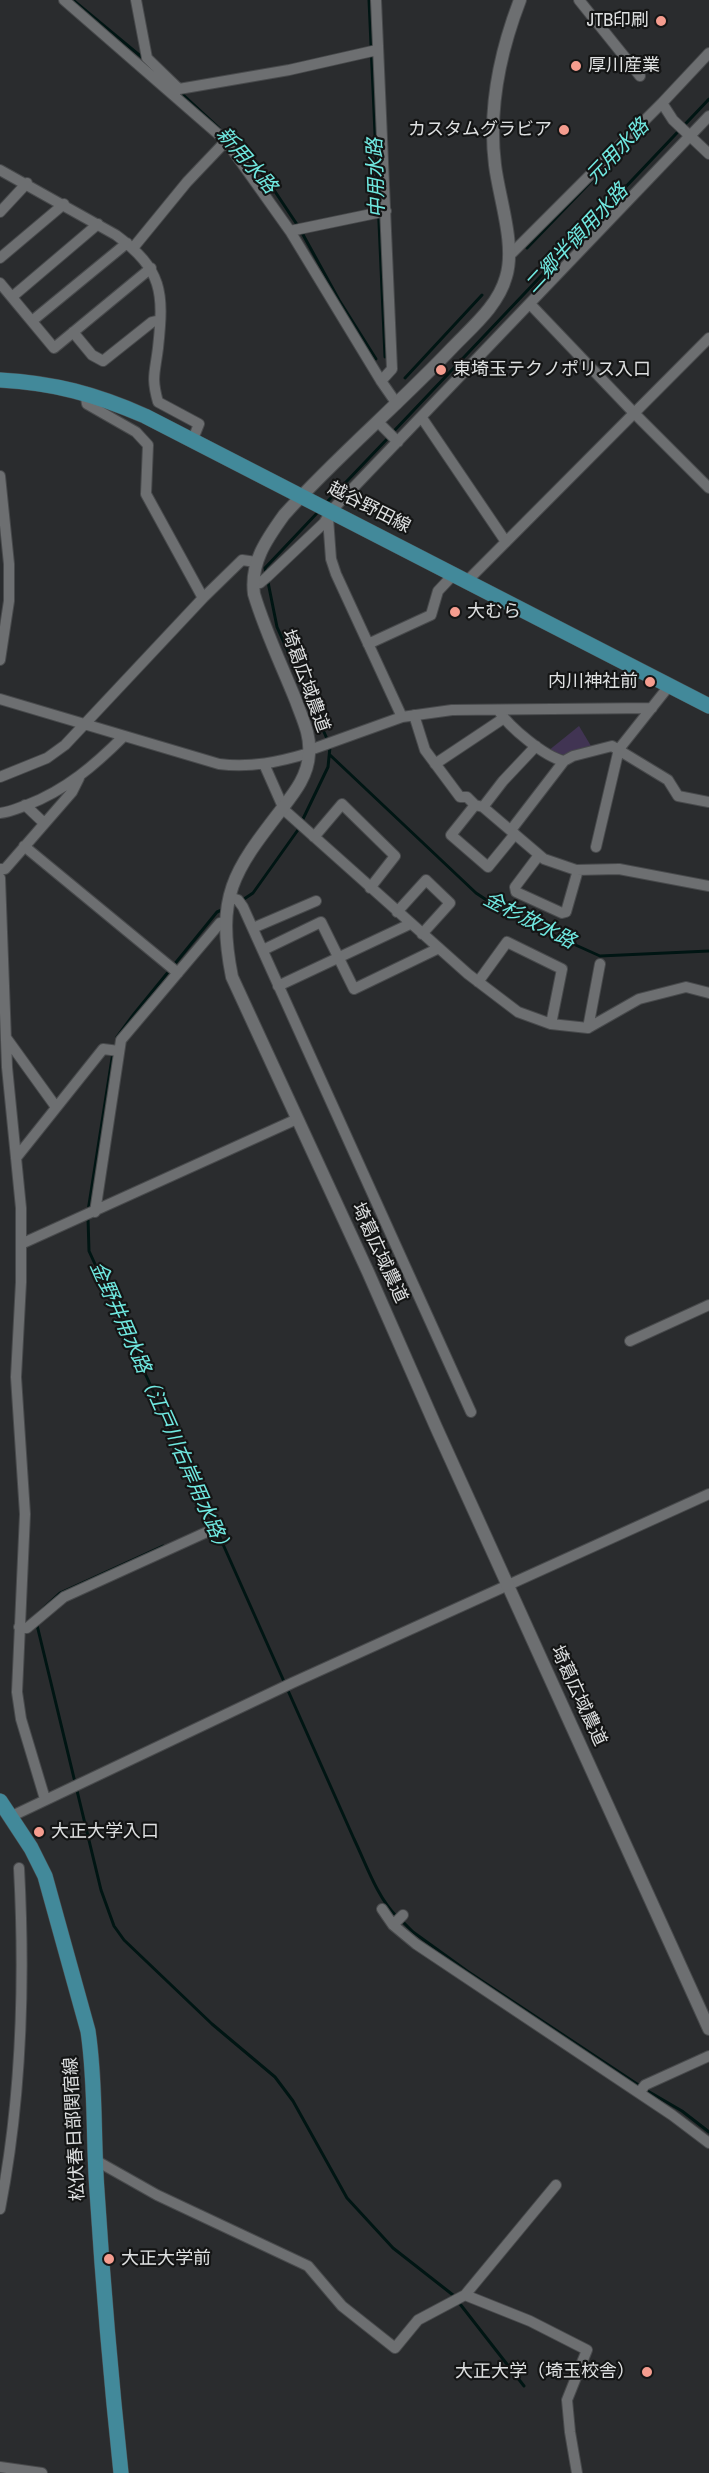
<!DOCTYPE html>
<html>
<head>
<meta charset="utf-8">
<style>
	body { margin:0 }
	canvas { display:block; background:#2a2c2e }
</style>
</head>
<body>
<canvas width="709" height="2473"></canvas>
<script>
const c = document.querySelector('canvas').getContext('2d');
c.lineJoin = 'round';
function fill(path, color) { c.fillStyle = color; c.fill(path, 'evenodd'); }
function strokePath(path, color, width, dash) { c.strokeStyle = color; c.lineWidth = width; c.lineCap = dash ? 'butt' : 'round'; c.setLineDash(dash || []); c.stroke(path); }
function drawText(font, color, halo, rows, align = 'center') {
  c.font = font + ' "Archivo Narrow","Noto Sans JP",sans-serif'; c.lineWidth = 4.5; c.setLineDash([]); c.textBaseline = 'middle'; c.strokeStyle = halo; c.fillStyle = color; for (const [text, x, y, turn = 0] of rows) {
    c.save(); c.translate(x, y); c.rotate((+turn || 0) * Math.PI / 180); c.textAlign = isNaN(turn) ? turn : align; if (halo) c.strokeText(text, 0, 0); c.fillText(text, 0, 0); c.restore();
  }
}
fill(new Path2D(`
	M579,726L591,746L564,755L548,751Z`), '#413453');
strokePath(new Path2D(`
	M73,0L144,59
	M369,0L385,357
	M180,92L219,128
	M228,137L266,178L298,226
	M301,231L339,300L376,359
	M527,248L607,165
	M405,378L482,295
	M393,432L709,99
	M325,504L389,437
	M266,573L265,568L319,511
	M268,582L277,627L328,741
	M330,755L476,893L509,915L600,956L709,951
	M302,821L328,767L330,747
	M241,901L253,893L300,827
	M117,1037L134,1014L217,912L224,909
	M88,1211L113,1052
	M88,1218L89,1251L214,1524L354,1839C366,1864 377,1897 397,1917
	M36,1615L60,1593L163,1546
	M37,1625L101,1890L114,1926L124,1940L212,2024L275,2077L293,2101L347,2198L393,2248L453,2295L524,2386
	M402,1921L413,1932L467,1971L640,2086
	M646,2090L682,2111L709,2132`), '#001513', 3);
const minor = new Path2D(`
	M64,0L226,141L290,231L381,381L397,404
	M136,0L147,58L179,89
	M376,0L392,369L381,381
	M579,0L640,76
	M172,93L179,89L289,70L377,50
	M662,103L673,120L709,154
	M0,170L116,235C163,270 164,292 158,348C155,373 151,377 158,402L199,424L193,439
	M0,212L27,183
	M290,231L386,211
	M133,248L187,182L226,141
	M509,256L662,103L709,53
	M0,258L64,204
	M0,283L54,348L151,268
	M12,297L98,224
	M530,304L635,414L709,488
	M32,321L127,243
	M73,332L92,355L103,361L152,322L160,320
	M85,392L87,404L136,432L148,445L146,494L203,598
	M422,418L506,542
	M378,422L398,442
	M0,476L9,564V601L0,660
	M328,518L331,559L336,574L402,717
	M253,581L260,583L267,577L324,523L332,510L709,116
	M467,581L709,338
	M368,644L431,615L438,591L454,574
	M0,699L219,764C251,768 279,762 309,753
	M499,711C509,727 545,757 564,761L573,756L612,746L668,780L678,796L709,802
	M414,715L425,750L460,797H467L475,805L483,807L544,859L576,870L619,869L709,886
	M310,750L402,717L452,710L652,708
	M264,764L283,807
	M435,764L504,718
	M0,777L47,758L65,745L203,598L242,560L256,562
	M25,805L44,823
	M475,805L451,835L488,867L515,834
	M483,807L503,781L536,746
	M282,808L468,974L518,1012L551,1024L588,1028L639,999L686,987L709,993
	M0,813C10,812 18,808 27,805C66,790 95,765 124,736
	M511,830L564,761
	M314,837L342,804L395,856L370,888
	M24,846L178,973
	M596,847L619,749L669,686
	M539,855L515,887L516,892L562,913L566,912L578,870
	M0,869H5L72,792L79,778
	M0,878L7,1067L21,1208V1282L16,1377L25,1514L17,1692L21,1719L45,1799
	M229,897L238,900L243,907L471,1412
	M397,912L426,880L450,903L422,934
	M253,928L316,901
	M263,950L321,922L354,989L439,948
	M478,982L507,942L562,969L551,1024
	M278,986L410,924
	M588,1028L600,964
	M7,1039L56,1107
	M16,1158L103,1049L119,1051
	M95,1212L121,1040L220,923L226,922
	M21,1244L297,1119
	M630,1341L709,1305
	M19,1627L27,1628L64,1597L220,1526
	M12,1816L292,1683L709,1494
	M382,1909L393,1925L416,1944L672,2115L709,2143
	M393,1925L403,1915
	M639,2093L645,2085L709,2056
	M95,2160L157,2195L308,2266L342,2306L395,2348L418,2320L465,2295L556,2185
	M0,2209C22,2097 25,1981 19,1868
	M465,2295L530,2321L587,2350L567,2400L570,2432L577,2473
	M0,2467L42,2473`);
const tertiary = new Path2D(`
	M520,0C500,52 488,109 495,165C499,198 516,245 506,277C498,306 472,327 452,348C397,406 336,457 284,515C266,540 250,563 254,594C265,631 282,666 296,701C302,718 311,735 309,754C308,776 294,793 281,810C233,872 216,896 232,977L368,1272L436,1427L709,2029`);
const primary = new Path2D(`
	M0,380C54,383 95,394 145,416L709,706
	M0,1801L31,1848L45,1876L88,2031C96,2084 93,2138 97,2191C103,2285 111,2379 121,2473`);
strokePath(minor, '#484a4c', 12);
strokePath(tertiary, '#484a4c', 14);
strokePath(primary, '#484a4c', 16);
strokePath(minor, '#6d6f71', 10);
strokePath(tertiary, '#6d6f71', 12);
strokePath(primary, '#42899a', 15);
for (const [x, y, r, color] of [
	[661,21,6,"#f59d8f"],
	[576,66,6,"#f59d8f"],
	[564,130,6,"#f59d8f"],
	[441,370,6,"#f59d8f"],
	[455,612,6,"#f59d8f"],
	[650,682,6,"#f59d8f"],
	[39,1832,6,"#f59d8f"],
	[109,2259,6,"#f59d8f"],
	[647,2372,6,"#f59d8f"]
]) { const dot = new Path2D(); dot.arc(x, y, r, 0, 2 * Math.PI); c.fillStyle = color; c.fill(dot); strokePath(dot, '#141515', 2); }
drawText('18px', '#dee0e1', '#141515', [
	["JTB印刷",649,21,"right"],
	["厚川産業",588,66],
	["カスタムグラビア",552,130,"right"],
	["東埼玉テクノポリス入口",453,370],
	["大むら",467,612],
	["内川神社前",638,682,"right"],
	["大正大学入口",51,1832],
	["大正大学前",121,2259],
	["大正大学（埼玉校舎）",635,2372,"right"]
], 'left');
drawText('18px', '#dee0e1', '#141515', [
	["越谷野田線",369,508,27],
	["埼葛広域農道",305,681,70],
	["埼葛広域農道",379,1253,65],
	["埼葛広域農道",578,1696,65],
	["松伏春日部関宿線",75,2129,-93]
]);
drawText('italic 20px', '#70e9e1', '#141515', [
	["元用水路",618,152,-46],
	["新用水路",246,161,49],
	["中用水路",377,178,-92],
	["二郷半領用水路",577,239,-47],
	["金杉放水路",529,921,27],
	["金野井用水路（江戸川右岸用水路）",160,1409,66]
]);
</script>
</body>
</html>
